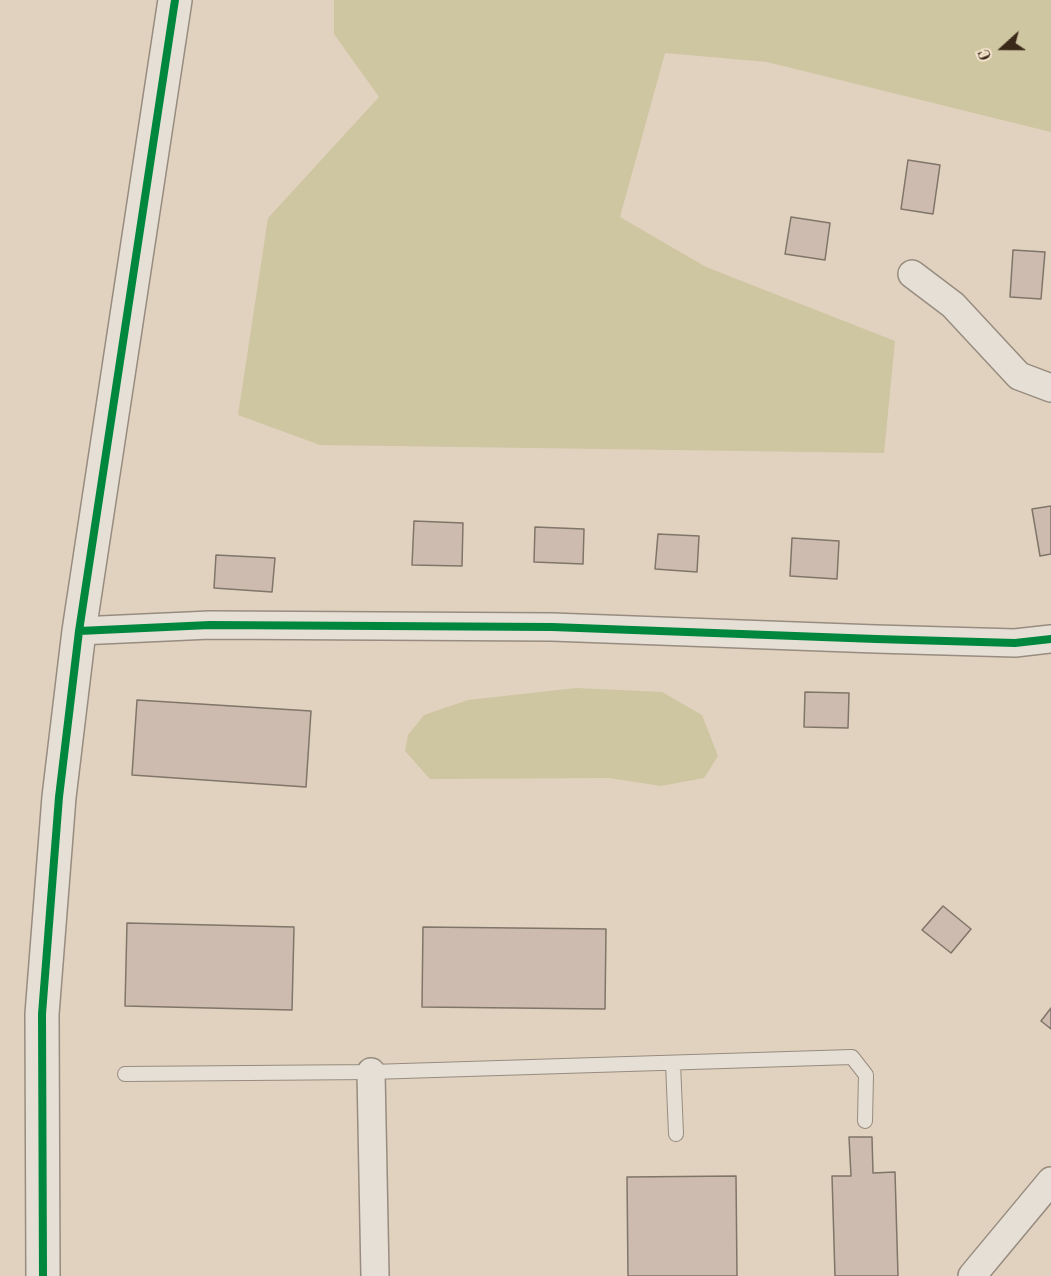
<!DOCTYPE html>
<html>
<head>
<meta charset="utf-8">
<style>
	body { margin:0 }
	#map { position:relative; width:1051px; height:1276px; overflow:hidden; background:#e1d2bf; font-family:"Old Standard TT",serif }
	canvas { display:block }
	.north { position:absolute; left:973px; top:18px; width:60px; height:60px; -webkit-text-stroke:4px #f4e3cd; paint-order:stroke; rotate:249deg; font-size:16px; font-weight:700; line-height:24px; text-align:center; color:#3a2918 }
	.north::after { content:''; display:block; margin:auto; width:21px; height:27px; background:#3a2918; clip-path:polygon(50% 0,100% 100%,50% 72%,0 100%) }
</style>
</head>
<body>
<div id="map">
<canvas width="1051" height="1276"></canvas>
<div class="north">С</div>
</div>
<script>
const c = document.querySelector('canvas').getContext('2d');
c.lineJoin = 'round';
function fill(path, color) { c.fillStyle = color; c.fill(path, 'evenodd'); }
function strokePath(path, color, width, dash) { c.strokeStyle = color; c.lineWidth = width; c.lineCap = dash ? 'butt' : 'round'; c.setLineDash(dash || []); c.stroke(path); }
fill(new Path2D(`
	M334,0H1051V132L767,62L665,53L620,217L706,267L895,341L884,453L320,445L238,415L268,218L379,97L334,34Z
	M576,688L662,692L702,715L718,756L704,778L661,786L609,778L430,779L405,751L408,735L424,715L468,700Z`), '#cec5a1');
const building = new Path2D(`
	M908,160L940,165L933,214L901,209Z
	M791,217L830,223L825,260L785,254Z
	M1013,250L1045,252L1041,299L1010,297Z
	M1051,506V554L1040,556L1032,509Z
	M414,521L463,523L462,566L412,565Z
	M535,527L584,529L583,564L534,562Z
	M658,534L699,536L697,572L655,569Z
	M792,538L839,541L837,579L790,576Z
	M216,555L275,558L272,592L214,588Z
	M805,692L849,693L848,728L804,727Z
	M137,700L311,711L306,787L132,775Z
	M943,906L971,929L951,953L922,930Z
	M127,923L294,927L292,1010L125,1006Z
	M423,927L606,929L605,1009L422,1007Z
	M1051,1008V1029L1041,1021Z
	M849,1137H872L873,1173L895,1172L898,1276H835L832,1176H851Z
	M736,1176L737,1276H628L627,1177Z`);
fill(building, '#cebbaf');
strokePath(building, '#7f7569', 1.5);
const service = new Path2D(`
	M673,1063L676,1134
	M125,1074L371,1072L852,1057L866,1075L865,1121`);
const minor = new Path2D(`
	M912,274L953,305L1019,376L1051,388
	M79,631L210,625L552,627L876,639L1015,643L1051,639
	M371,1072L375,1276
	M972,1276L1051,1181`);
const tertiary = new Path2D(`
	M43,1276L42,1014L59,797L79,631L175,0`);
strokePath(service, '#978c7f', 16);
strokePath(minor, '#978c7f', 30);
strokePath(tertiary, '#978c7f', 36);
strokePath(service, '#e6dfd6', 14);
strokePath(minor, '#e6dfd6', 27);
strokePath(tertiary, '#e6dfd6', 33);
strokePath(new Path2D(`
	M79,631L210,625L552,627L876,639L1015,643L1051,639
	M43,1276L42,1014L59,797L79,631L175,0`), '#00873e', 8);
</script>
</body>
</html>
